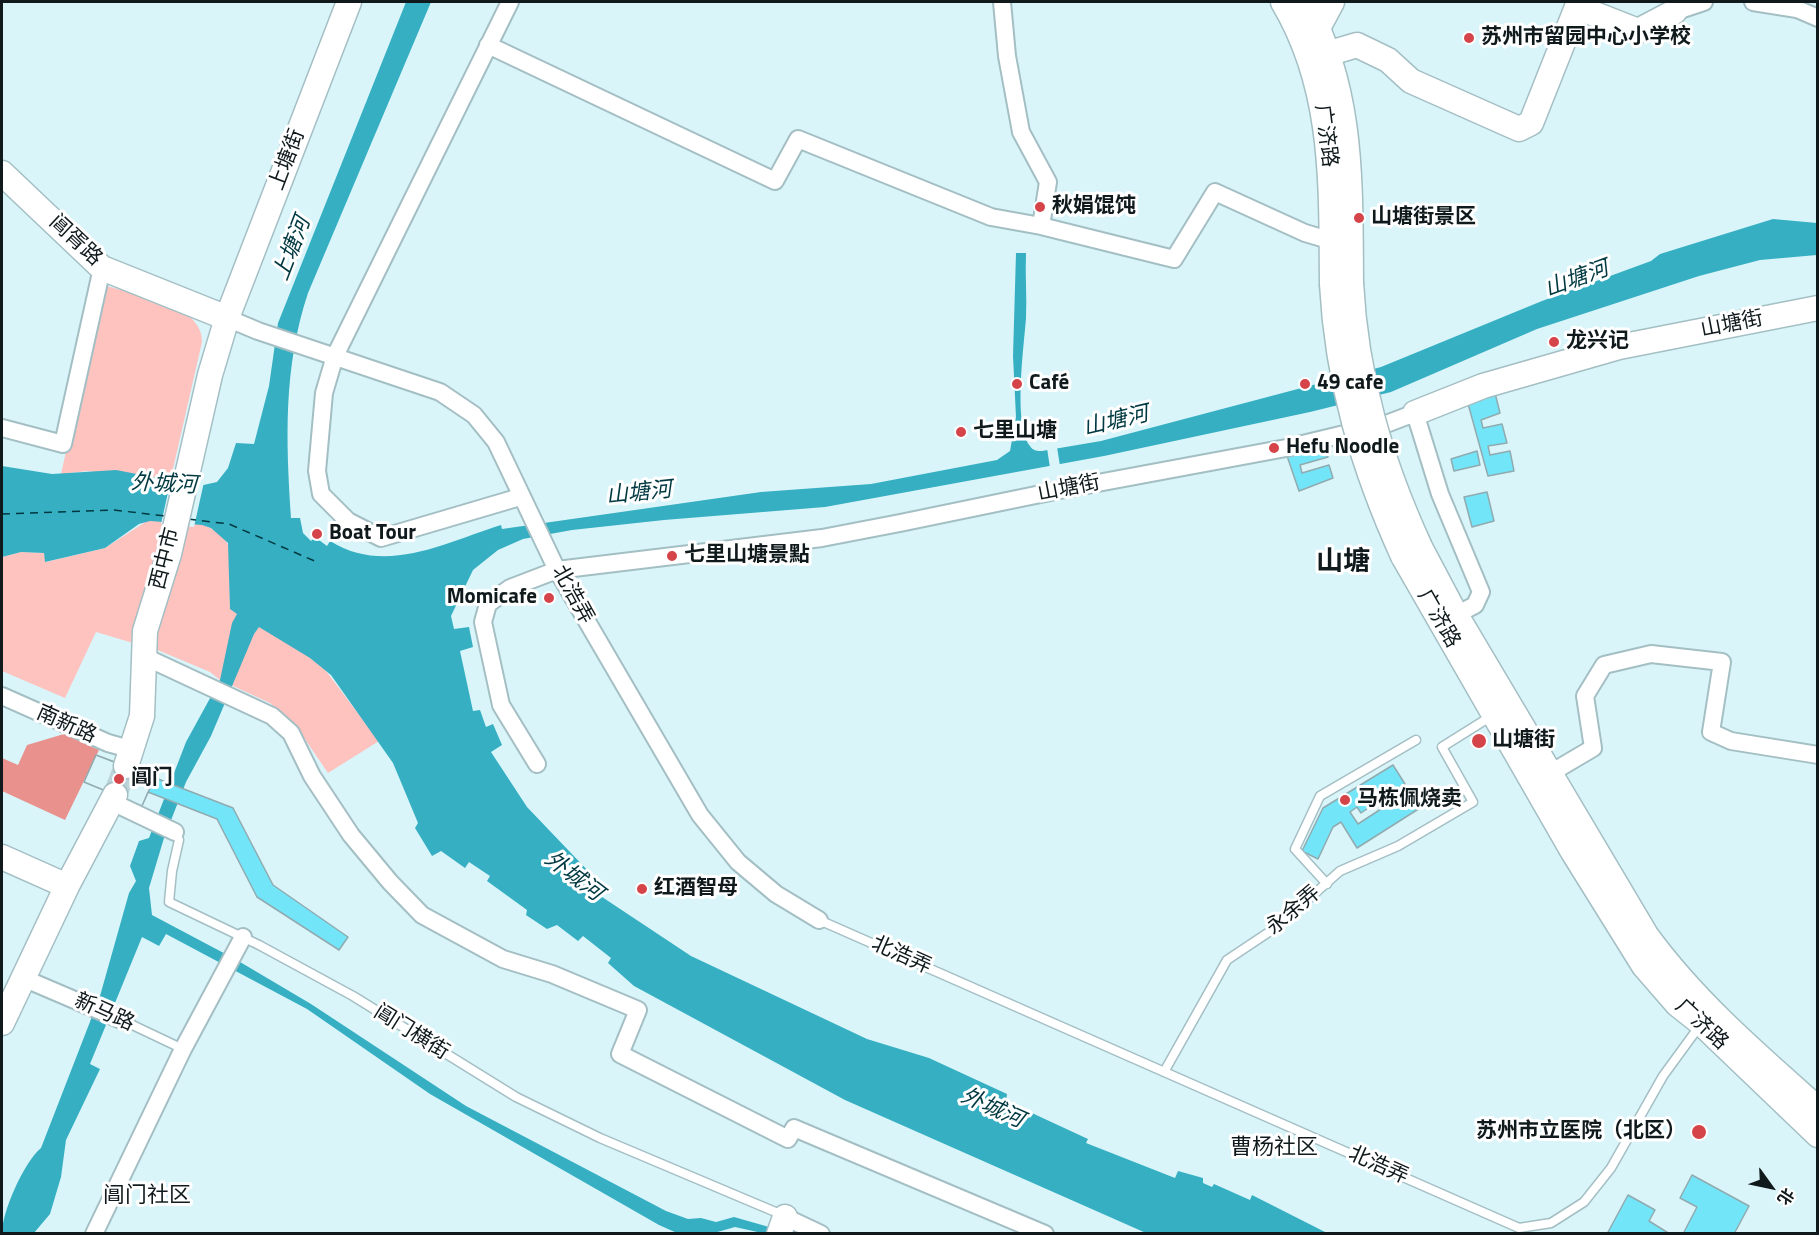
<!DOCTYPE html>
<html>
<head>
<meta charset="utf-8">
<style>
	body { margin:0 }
	#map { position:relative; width:1819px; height:1235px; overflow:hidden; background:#d9f5fa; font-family:"Titillium Web","Noto Sans SC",sans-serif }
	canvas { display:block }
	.frame { position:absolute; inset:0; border:3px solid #101a1c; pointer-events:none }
	.north { position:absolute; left:1741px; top:1157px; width:60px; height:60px; -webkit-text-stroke:4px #fff; paint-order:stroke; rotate:123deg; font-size:16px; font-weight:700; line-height:24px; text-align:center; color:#101a1c }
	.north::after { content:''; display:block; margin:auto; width:21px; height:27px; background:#101a1c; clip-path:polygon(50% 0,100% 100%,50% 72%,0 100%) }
</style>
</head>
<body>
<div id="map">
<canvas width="1819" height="1235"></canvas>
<div class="frame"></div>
<div class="north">北</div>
</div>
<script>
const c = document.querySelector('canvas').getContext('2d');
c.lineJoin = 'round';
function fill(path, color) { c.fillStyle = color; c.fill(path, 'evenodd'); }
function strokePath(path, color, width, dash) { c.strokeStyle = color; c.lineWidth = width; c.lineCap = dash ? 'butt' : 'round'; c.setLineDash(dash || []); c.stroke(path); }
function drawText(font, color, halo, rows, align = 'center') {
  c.font = font + ' "Titillium Web","Noto Sans SC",sans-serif'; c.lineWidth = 6; c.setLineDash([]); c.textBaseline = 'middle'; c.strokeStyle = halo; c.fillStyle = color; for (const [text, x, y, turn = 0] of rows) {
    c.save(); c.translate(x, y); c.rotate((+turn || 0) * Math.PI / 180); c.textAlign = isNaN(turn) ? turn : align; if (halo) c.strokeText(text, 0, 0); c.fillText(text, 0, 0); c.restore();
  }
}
fill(new Path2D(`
	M103,285C132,294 204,304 202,342L170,482L87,471L61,474Z
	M147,521C172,520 218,518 229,547L230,609L293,646L323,667L379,741L328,773L296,726L270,703L220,680L210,672L160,651L96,632L65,698L2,671V557L21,552L44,553L46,562L105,548Z`), '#fec3bf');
fill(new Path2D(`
	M64,734L99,750L65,820L2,791V758L18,765L27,745Z`), '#e9928d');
fill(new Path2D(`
	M406,2H431L308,293C283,368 286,441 291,518H300L303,533L311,541L315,537L327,546L330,541C386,576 446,542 501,525L502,529L761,492L871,484L997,460L1010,451L1016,417L1013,356L1016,253H1026C1025,275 1027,296 1026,318C1024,346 1013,424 1030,446C1033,451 1038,451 1042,451L1101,441L1381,367L1542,301L1651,261L1660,254L1773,219L1817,223V255L1760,260L1699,276L1537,329L1391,392L1310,412L1104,456L825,507L664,520L572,530L523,539L498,550L473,570L451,616L454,629L469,627L473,647L460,651L473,711L480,710L486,727L493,724L502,745L491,752L527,807L591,874L584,885L691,956L867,1039L929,1058L1007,1094L1006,1101L1088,1139L1086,1143L1175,1178L1178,1171L1203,1178V1183L1212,1187L1214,1184L1250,1200L1252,1195L1327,1233H1146L845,1100L634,986L608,963L611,958L583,936L578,941L557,925L547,929L526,915L527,910L487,881L490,876L469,862L465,868L441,851L432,856L415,828L418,823L393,763L331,675L310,658L259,627L254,634L211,736L186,782L164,838L149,888L152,915L235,959L311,1004L466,1106L666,1211L688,1219L701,1218L716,1222L734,1217L790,1233H762L735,1227L714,1233H677L659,1225L430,1094L307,1009L166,934L159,946L142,937L90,1064L100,1069L66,1140L61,1177L50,1214L34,1233H2C2,1212 24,1162 41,1148L100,996L129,893L136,881L130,866L139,841L149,838L186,742L220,680L232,623L237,614L230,609L228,543L211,528L202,525L150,521L139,524L105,548L45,562L44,553L21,552L2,557V466L52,474L116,470L199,486L217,482L228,468L236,443L254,444L269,386L278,323Z`), '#36afc3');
fill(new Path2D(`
	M1057,447L1060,466L1050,468L1047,448Z
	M171,479L204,482L194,527L161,524Z`), '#d9f5fa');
strokePath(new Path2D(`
	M2,514L114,510L165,516
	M188,519L229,524L317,562`), '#003941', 1.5, [8, 6]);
const building = new Path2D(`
	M1495,393L1500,413L1481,420L1483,428L1502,424L1507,443L1488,446L1490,455L1510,451L1514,471L1488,476L1467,400Z
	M1325,444L1328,457L1300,465L1302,473L1329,465L1333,478L1299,491L1286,453Z
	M1477,451L1480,465L1454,471L1451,459Z
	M1487,492L1494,521L1472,527L1464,497Z
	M96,755L233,808L273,885L348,937L339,950L257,897L217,819L148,792L142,806L84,782Z
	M96,755L155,777L142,806L84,782Z
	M1393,765L1405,784L1392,792L1397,799L1409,791L1420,808L1357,848L1341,822L1333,827L1318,859L1302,851L1323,808ZM1377,802L1381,809L1358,824L1350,812L1357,807L1361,813Z
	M1692,1175L1749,1206L1734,1234H1683L1697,1207L1680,1198Z
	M1628,1195L1655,1210L1649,1221L1670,1234H1607Z`);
fill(building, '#73e5f9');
strokePath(building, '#90abb0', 1.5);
strokePath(new Path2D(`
	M115,795L126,766`), '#bbd4d9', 24, [24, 12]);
const lane = new Path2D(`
	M175,832L179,840L172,871L169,902L259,945L353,996L516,1097L600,1138L785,1216
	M1327,884L1295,849L1320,796L1416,740
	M819,920L1519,1228L1551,1223L1584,1202L1611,1168L1663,1076L1701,1024
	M126,1022L183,1049
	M1164,1072L1227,960L1278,926L1340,871L1398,846L1473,802L1442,747L1493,715`);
const street = new Path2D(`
	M510,2L335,356L324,393L317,471L321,494L348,521L381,538L520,497
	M1002,2L1007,56L1021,132L1048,182L1041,226
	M1753,2L1797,9L1818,18
	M1674,12L1704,2
	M488,45L775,181L798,139L991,217L1041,226L1174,259L1215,192L1305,233L1332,241
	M227,318L258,331L440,392L474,415L496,442L557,570L700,815L738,862L776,894L819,920
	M2,428L63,444L102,268
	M143,656L272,716L291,733L312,776L351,835L390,882L422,915L503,959L552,974L638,1010L620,1054L788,1139L794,1128L1045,1234
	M2,696L108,743L133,750
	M537,764L501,705L483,622L488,604L510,588L557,570L822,538L900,523L1060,490L1286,448L1386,424L1415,413L1440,494L1481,592L1475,605L1456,615
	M1549,774L1593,748L1585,696L1604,665L1651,654L1722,662L1711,732L1731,741L1818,755
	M112,802L175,832
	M23,978L126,1022
	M785,1217L821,1234
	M94,1234L183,1049L243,937`);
const secondary = new Path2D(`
	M1283,2C1335,89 1331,186 1332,284
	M1305,2C1354,92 1350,184 1351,283
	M1309,33L1318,28L1332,2
	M1310,59L1357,45L1388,60L1411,81L1519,129L1531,123L1577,7L1638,31L1674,12L1682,2
	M2,173L102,268L227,318
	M1415,413L1483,386L1619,347L1818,308
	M1420,547L1456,615L1646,935C1694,1001 1757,1055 1818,1109
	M1403,556L1573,852L1644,966L1677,1004L1701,1023L1818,1135
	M126,766L142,716L145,631L169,554L210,375L227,318L349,2
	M2,857L67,886
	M2,1023L67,886L115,795
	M779,1234L785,1217`);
strokePath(lane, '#a4bfc4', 11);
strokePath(street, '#a4bfc4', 20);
strokePath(secondary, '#a4bfc4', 27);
strokePath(lane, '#fff', 8);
strokePath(street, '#fff', 16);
strokePath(secondary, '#fff', 24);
const secondaryBridge = new Path2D(`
	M1351,283C1356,378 1381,462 1420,547
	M1332,284C1337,381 1363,468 1403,556`);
strokePath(secondaryBridge, '#a4bfc4', 27, []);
strokePath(secondaryBridge, '#fff', 24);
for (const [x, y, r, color] of [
	[1469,38,6,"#d44448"],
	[1040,207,6,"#d44448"],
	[1359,218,6,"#d44448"],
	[1554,342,6,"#d44448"],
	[1017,384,6,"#d44448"],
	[1305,384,6,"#d44448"],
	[961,432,6,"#d44448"],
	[1274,448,6,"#d44448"],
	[317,534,6,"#d44448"],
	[672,556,6,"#d44448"],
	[549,598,6,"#d44448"],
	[1479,741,8,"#d44448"],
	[119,779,6,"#d44448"],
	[1345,800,6,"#d44448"],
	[642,889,6,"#d44448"],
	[1699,1132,8,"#d44448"]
]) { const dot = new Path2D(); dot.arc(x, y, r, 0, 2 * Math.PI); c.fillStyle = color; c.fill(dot); strokePath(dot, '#fff', 2); }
drawText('bold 21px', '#101a1c', '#fff', [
	["苏州市留园中心小学校",1481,38],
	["秋娟馄饨",1052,207],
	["山塘街景区",1371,218],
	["龙兴记",1566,342],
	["Café",1029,384],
	["49 cafe",1317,384],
	["七里山塘",973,432],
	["Hefu Noodle",1286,448],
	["Boat Tour",329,534],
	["七里山塘景點",684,556],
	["Momicafe",537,598,"right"],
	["山塘街",1492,741],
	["阊门",131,779],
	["马栋佩烧卖",1357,800],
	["红酒智母",654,889],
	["苏州市立医院（北区）",1686,1132,"right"]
], 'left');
drawText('21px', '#101a1c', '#fff', [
	["广济路",1325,136,83],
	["上塘街",288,160,-69],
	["阊胥路",75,241,43],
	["山塘街",1732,325,-11],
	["山塘街",1069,489,-11],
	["西中市",166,559,-76],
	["北浩弄",572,595,61],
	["广济路",1438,619,60],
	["南新路",66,725,24],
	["永余弄",1294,911,-40],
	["北浩弄",901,956,24],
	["新马路",104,1013,24],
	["广济路",1701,1025,43],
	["阊门横街",411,1033,32],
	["北浩弄",1378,1166,24]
]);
drawText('italic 22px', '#003941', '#fff', [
	["上塘河",293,249,-69],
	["山塘河",1577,280,-20],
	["山塘河",1116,422,-13],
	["外城河",164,485,3],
	["山塘河",639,494,-6],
	["外城河",573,877,37],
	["外城河",992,1109,24]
]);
drawText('22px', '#101a1c', '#fff', [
	["曹杨社区",1274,1149],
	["阊门社区",147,1197]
]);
drawText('bold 27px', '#101a1c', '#fff', [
	["山塘",1343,563]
]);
</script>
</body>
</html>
